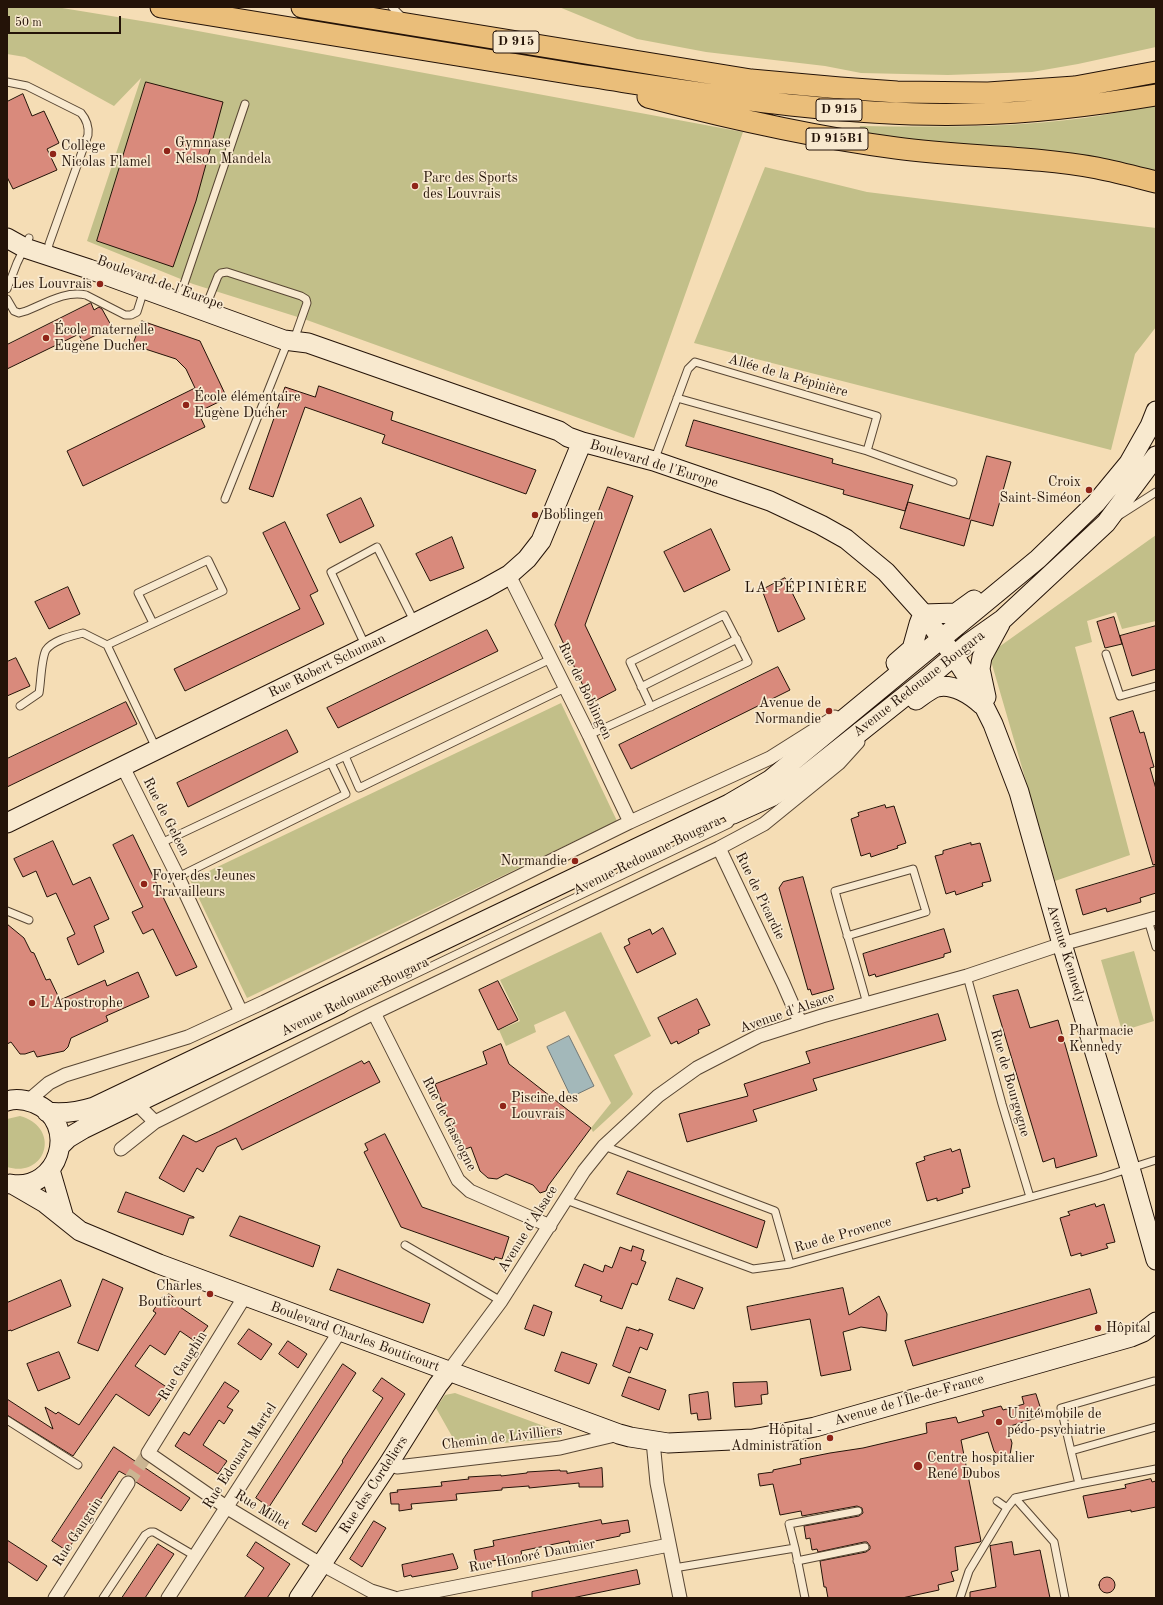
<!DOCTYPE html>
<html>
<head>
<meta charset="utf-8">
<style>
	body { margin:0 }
	#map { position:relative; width:1163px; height:1605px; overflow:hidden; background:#f5ddb5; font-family:"Old Standard TT",serif }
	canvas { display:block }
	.frame { position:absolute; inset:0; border:8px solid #241308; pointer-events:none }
	.scale { position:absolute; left:8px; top:16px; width:113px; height:18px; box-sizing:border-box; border:2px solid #241308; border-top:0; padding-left:5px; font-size:12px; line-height:14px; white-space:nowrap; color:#241308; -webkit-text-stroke:3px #f8e9cf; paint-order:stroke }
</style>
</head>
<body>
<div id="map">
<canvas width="1163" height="1605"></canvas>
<div class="frame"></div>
<div class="scale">50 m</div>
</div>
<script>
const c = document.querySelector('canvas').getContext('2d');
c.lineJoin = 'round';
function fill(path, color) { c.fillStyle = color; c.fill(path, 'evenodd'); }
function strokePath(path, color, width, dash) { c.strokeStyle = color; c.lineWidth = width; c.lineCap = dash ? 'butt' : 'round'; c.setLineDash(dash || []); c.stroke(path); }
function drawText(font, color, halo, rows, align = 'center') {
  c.font = font + ' "Old Standard TT",serif'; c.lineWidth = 3.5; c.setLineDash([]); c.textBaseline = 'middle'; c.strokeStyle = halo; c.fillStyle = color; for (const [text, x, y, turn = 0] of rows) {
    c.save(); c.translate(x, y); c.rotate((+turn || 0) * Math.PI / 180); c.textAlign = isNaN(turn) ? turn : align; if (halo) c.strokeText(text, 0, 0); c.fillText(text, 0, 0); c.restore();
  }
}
fill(new Path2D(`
	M7,7H56L160,24L743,132L634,438L304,319L193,284L87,241L141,78L114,106L25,57L7,54Z
	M559,7H1156V47L1078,64L1032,72L948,75L861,73L825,66L706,52L637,39Z
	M1156,105V172L858,135L860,126C935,127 1010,128 1084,118C1108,115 1132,109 1156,105Z
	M765,167L867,192L1156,228V327L1135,354L1111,450L694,343Z
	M1156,535V621L1122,629L1116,612L1087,621L1092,642L1075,647L1130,855L1055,881L989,654Z
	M561,703L617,821L247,998L190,880Z
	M601,932L651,1036L614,1055L633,1094L630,1098L593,1132L591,1128L611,1103L565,1011L534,1025L536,1032L506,1046L499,1030L520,1021L500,980Z
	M1134,951L1154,1021L1122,1031L1101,960Z
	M20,1116C62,1128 46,1179 7,1167V1119Z
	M455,1393L560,1432V1438L458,1447L436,1408L445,1395Z`), '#c2bf89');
const water = new Path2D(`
	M569,1036L594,1086L571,1097L547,1047Z`);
fill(water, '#a3b8ba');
strokePath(water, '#707673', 1);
const building = new Path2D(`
	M146,82L223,102L196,201L173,267L97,241Z
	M23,94L32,116L44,111L59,143L47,149L57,170L13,189L7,177V102Z
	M91,303L94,310L99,307L102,309L112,327L82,342L79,334L7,369V345Z
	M142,321L200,341L227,398L198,412L205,427L83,486L67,451L195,388L186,369L176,359L133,345Z
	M319,386L393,412L391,420L536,470L526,494L382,443L385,435L305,407L273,497L249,489L285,387L315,397Z
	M694,420L833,459L832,463L913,485L905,511L843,494L844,490L686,446Z
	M987,456L1011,462L993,526L971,520L964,546L900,528L908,502L969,519Z
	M608,487L633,496L585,625L616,690L591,703L555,625Z
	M361,498L374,526L340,543L327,515Z
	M285,522L318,591L310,595L324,624L185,691L174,669L300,609L263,533Z
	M711,529L730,570L684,592L664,552Z
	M452,537L464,568L430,581L416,554Z
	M785,578L805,619L778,632L762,590Z
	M68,587L80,614L49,629L35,602Z
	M1114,617L1122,644L1105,648L1097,622Z
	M1156,626V669L1132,676L1120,636Z
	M487,630L498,651L338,728L327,708Z
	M16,658L30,686L7,696V662Z
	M778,667L790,690L631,769L619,745Z
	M126,702L137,724L7,787V759Z
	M1133,711L1140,733L1144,732L1154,767L1150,768L1156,789V864L1153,865L1110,718Z
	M287,730L298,752L188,807L177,783Z
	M885,805L886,808L894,806L906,843L897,846L898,848L871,857L870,853L861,856L851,819L859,816L858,813Z
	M133,835L197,967L176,976L153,929L143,934L132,912L143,907L113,845Z
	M53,841L73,885L90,877L109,919L94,926L104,952L78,965L67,938L75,934L56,893L47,897L36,871L23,877L14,859Z
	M971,843V845L980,843L991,881L982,883L983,886L956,895L955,891L946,894L935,856L943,854V851Z
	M1156,866V893L1140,898L1141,902L1107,912L1106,908L1083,915L1076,890Z
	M803,877L834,989L812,995L810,989L808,990L779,888L783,882Z
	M7,924L24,938L31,952L34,953L46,980L50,979L60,1000L105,980L107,986L138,972L149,997L106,1016L108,1021L71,1038L68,1047L64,1051L37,1057L34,1051L25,1054H20L11,1042L7,1044Z
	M663,928L676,954L637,973L624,947L630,944L628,939L650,929L652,934Z
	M944,929L951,952L944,954V957L876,977L875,974L869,976L863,954Z
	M498,981L518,1020L498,1030L479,990Z
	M1018,990L1030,1028L1058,1020L1097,1156L1056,1168L1054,1158L1043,1162L993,996Z
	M697,999L710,1025L698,1030L699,1033L678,1044L677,1041L671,1044L658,1018Z
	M938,1014L946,1040L813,1079L817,1090L753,1110L757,1121L687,1142L679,1114L748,1096L744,1084L810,1063L806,1052Z
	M501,1044L509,1064L591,1128L548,1186L546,1191L540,1193L533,1185L506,1174L497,1179L488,1178L480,1171L471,1147L460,1151L435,1084L487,1064L483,1052Z
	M362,1061L364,1064L369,1061L380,1082L242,1150L236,1138L217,1147L203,1172L197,1168L184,1192L159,1178L183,1135L196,1142L218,1132Z
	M385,1134L422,1207L509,1237L502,1259L495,1257L494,1260L401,1227L364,1152L368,1150L365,1144Z
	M951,1149L952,1152L960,1149L970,1187L962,1189L963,1193L937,1201V1198L927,1201L916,1163L925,1160L924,1157Z
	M628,1171L765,1221L757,1248L617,1194Z
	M126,1192L194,1217V1218H189L183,1235L118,1212Z
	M1095,1204L1096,1207L1104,1204L1115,1242L1106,1244L1108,1248L1081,1256V1253L1071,1256L1060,1218L1070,1215L1068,1212Z
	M240,1216L320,1246L313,1267L230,1236Z
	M633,1246L644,1250L641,1260L646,1262L637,1285L632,1283L622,1309L600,1301L602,1296L575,1286L584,1264L603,1272L605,1265L612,1268L620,1247L631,1251Z
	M338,1269L430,1304L423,1323L330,1290Z
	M677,1278L703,1288L694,1309L669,1300Z
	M103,1279L123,1288L98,1351L78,1343Z
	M61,1280L71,1306L11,1331V1330L7,1331V1303Z
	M843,1288L849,1315L879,1296L887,1314L886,1331L861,1327L843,1332L851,1370L821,1376L810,1319L751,1330L747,1307Z
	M1090,1289L1097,1313L913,1366L905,1341Z
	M169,1294L180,1302L177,1305L208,1326L196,1342L180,1331L165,1355L150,1345L135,1366L168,1388L149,1416L116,1394L73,1456L7,1415V1399L53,1429L45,1407L56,1414L58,1412L79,1425L156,1313L153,1311L162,1297L165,1299Z
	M534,1305L552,1312L544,1336L525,1329Z
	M627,1327L639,1331V1329L653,1334L647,1350L640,1347L630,1373L613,1366Z
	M249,1329L272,1344L261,1360L238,1344Z
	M288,1341L307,1354L298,1368L279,1354Z
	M59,1352L70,1378L38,1391L27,1364Z
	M562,1352L597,1364L589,1384L555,1371Z
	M343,1364L356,1373L269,1507L256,1498Z
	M629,1377L666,1390L659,1410L622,1396Z
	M382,1378L405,1394L316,1532L302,1524L343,1462L342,1461L383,1398L373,1391Z
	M225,1382L239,1391L227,1407L233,1410L224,1424L219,1420L203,1445L227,1461L218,1474L175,1446L184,1432L189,1435Z
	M767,1382L768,1394L761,1395L762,1404L735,1407L733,1383Z
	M708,1392L711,1419L698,1420L697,1413L691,1414L689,1395Z
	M1036,1394L1043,1416L1007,1427L1012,1443L1010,1455L1008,1458L1001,1459L994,1451L988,1432L961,1440L981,1541L980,1542L955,1547L958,1570L951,1572L954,1581L938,1585L939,1590L902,1598H828L826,1587H824L820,1561L866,1552L870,1549V1546L867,1542H864L818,1552L817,1549L812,1550L810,1538L806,1539L804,1526L859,1516L863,1513L862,1508L857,1506L802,1516L801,1511L780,1515L773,1484L760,1486L758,1474L773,1472V1470L801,1464L800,1459L830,1453L863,1448L927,1433L926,1423L956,1417L958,1423L984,1416L982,1411L1001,1406L1003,1410L1024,1404L1022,1397Z
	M114,1447L190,1498L181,1511L136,1482L133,1476L126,1475L119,1471L67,1551L52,1541Z
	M602,1468L603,1487H579V1483L529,1488V1486L502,1488V1490L456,1494L457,1500L411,1504L412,1509L399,1511V1504H391L390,1493L398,1492L397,1490L442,1486L441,1482L469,1479L468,1477L501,1475V1476L527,1473V1472L560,1470V1471H567V1473Z
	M1151,1479L1152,1482L1156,1481V1507L1131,1512V1510L1088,1518L1083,1496L1126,1488L1125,1485Z
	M601,1520L602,1524L628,1520L630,1532L620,1534V1536L570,1546L569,1541L521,1551L522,1555L477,1564L474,1550L494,1546L493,1541Z
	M374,1521L386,1528L362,1567L350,1559Z
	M7,1540L47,1566L37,1581L7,1561Z
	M256,1542L290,1564L267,1598H244L264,1568L247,1556Z
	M1012,1542L1014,1555L1040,1550L1050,1598H970V1592L996,1587L990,1546Z
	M158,1544L174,1554L156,1581L145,1598H122Z
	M453,1554L458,1568L457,1569L412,1577L411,1575L404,1577L402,1565Z
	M637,1570L640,1584L572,1598H532V1592Z
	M1099 1585a8 8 0 1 1 16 0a8 8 0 1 1-16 0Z`);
fill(building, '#d98a7c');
strokePath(building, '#241308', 1);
strokePath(new Path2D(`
	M128,1483L148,1453`), '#cbb592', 13, [13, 6]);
const lane = new Path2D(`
	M392,7L403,18
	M7,82L27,86L81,113C87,120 89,126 88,135L49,244L48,254
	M7,289L17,263L29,238
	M182,290L245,104
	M7,299L14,311L19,313L26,311C44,304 66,290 86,295L125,315H131L137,312L144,290
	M204,311L218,276L221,273L227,272L301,296L306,299L307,303L296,334L288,341L225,499
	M677,398L867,451
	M654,461L688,369L695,362L877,416L867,451L953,482
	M1120,515L1156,492
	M153,623L138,593L208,560L223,591L107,645L156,748
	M366,647L331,572L377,547L415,623
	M1106,654L1120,696L1156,686
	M641,687L737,639
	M20,706L39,693C41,683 41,659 46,650C53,640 72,636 83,633L107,645
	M589,735L748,662L724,615L630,662L651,707
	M345,756L359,788L565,688
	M161,843L551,659
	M178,877L346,794L331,763
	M7,911L29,920
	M1148,920L1156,947
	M847,936L926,912L913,869L835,891C845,929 857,966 867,1004
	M967,976L1002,1104L1030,1197
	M342,1009L729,824L735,816
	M604,1146L775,1211L790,1264
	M566,1200L753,1269L790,1264L1103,1177L1156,1160
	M405,1245L501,1301
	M7,1420L78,1465
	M1071,1451L1061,1408L1154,1381
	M1079,1484L1156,1469
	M1015,1498L1079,1484L1071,1451L1156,1427
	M997,1501L1007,1508L1015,1498L1054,1542L1065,1598
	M795,1548L789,1524L858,1511
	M797,1561L865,1547
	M674,1568L795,1548L805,1598
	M103,1598L145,1535L150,1532H154L195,1556
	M960,1598L969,1571L1007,1508`);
const street = new Path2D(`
	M509,575L589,735L630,822
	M123,767L178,877L241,1012
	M719,848L783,983L800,1022
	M374,1013L458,1180L470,1191L550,1226
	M28,1101L49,1083L65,1075L188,1037L264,1002L630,822L770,758L835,717
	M136,1103L155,1122
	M121,1149L155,1122L374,1013L719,848L764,824L839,763L858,742
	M245,1296L148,1453L226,1507L312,1559L371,1591L394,1598
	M449,1371L501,1301L584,1171L604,1146L658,1096L697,1068L759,1036L822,1016L967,976L1062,944L1156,918
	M653,1441L657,1483L680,1598
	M389,1463L397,1467L560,1448L619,1434
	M55,1598L128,1483
	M168,1598L340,1331
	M400,1598L669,1545`);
const secondary = new Path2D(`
	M7,238L25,248L89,269L284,340L308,343L559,431L568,437L582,442L654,461L770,501L821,525L846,539L886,572L921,611L954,656L976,690L993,724L1019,792L1062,944L1130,1168L1156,1260
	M923,614L956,613L974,600
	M896,663L912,649L919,624L923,614
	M986,697L980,669L982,657L1000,624
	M916,700C922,696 930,689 937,687C953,683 971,695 982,705
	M733,814L773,796L801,779L929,677L969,643L1003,619L1106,523L1156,456
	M7,823L415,623L484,589L509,575L527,559L541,541L582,442
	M7,1101C16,1098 26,1100 34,1103C81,1122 59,1193 10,1184
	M47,1112C64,1114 78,1112 94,1107L729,804L770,780L1038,559L1096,503L1129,463L1150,426L1156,411
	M60,1146L68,1138L83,1129L340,1004
	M50,1170L64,1218
	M14,1185L45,1203L80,1231L159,1264L619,1434L630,1437L668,1443L753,1439L815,1427L1131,1337L1143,1332L1156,1322
	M299,1598L389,1463L438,1385L449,1371`);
const primary = new Path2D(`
	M161,7C299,29 436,52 574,74C707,94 840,118 976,114C1036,113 1096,105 1156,95
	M302,7L751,80L840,88L897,92L988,93L1075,87L1156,72
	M648,97C729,118 812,137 896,148C963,157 1031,156 1097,168C1117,172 1136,177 1156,182`);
strokePath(lane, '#584633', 9);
strokePath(street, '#584633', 15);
strokePath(secondary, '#241308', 21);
strokePath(primary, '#241308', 23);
strokePath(lane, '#f8e9cf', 7);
strokePath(street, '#f8e9cf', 13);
strokePath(secondary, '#f8e9cf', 19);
strokePath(primary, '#eabe7a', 21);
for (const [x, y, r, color] of [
	[167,151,4,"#8f2418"],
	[53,154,4,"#8f2418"],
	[415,186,4,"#8f2418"],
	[100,284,4,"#8f2418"],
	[46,338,4,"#8f2418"],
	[186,405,4,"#8f2418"],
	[1089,490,4,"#8f2418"],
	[535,515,4,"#8f2418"],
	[829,711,4,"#8f2418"],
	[575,861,4,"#8f2418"],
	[144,884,4,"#8f2418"],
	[32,1003,4,"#8f2418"],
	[1061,1039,4,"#8f2418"],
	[503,1106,4,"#8f2418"],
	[210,1294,4,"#8f2418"],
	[1098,1328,4,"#8f2418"],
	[999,1422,4,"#8f2418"],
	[830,1438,4,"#8f2418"],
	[918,1466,5,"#8f2418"]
]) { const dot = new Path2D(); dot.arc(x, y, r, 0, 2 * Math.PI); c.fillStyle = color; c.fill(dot); strokePath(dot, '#f8e9cf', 1.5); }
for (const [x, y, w] of [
	[516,42,46],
	[839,110,46],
	[837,139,62]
]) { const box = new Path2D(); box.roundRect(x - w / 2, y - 11, w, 22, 3); c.fillStyle = '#f8e9cf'; c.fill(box); strokePath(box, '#241308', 1); }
drawText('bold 13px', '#241308', null, [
	["D 915",516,42],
	["D 915",839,110],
	["D 915B1",837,139]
]);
drawText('14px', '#241308', '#f8e9cf', [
	["Gymnase",175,143],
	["Nelson Mandela",175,159],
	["Collège",61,146],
	["Nicolas Flamel",61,162],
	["Parc des Sports",423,178],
	["des Louvrais",423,194],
	["Les Louvrais",92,284,"right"],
	["École maternelle",54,330],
	["Eugène Ducher",54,346],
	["École élémentaire",194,397],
	["Eugène Ducher",194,413],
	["Croix",1081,482,"right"],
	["Saint-Siméon",1081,498,"right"],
	["Boblingen",543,515],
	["Avenue de",821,703,"right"],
	["Normandie",821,719,"right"],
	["Normandie",567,861,"right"],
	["Foyer des Jeunes",152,876],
	["Travailleurs",152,892],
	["L'Apostrophe",40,1003],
	["Pharmacie",1069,1031],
	["Kennedy",1069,1047],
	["Piscine des",511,1098],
	["Louvrais",511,1114],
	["Charles",202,1286,"right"],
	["Bouticourt",202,1302,"right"],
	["Hôpital",1106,1328],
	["Unité mobile de",1007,1414],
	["pédo-psychiatrie",1007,1430],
	["Hôpital -",822,1430,"right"],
	["Administration",822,1446,"right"],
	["Centre hospitalier",927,1458],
	["René Dubos",927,1474]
], 'left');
drawText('14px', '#241308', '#f8e9cf', [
	["Boulevard de l'Europe",160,283,20],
	["Allée de la Pépinière",788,376,16],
	["Boulevard de l'Europe",654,464,17],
	["Rue Robert Schuman",327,666,-26],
	["Avenue Redouane Bougara",919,684,-38],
	["Rue de Boblingen",585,691,64],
	["Rue de Geleen",166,817,63],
	["Avenue Redouane Bougara",647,856,-26],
	["Rue de Picardie",760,896,64],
	["Avenue Kennedy",1066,954,73],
	["Avenue Redouane Bougara",355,997,-26],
	["Avenue d'Alsace",787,1013,-19],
	["Rue de Bourgogne",1010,1083,74],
	["Rue de Gascogne",449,1124,63],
	["Avenue d'Alsace",528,1229,-58],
	["Rue de Provence",843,1235,-16],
	["Boulevard Charles Bouticourt",355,1337,20],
	["Rue Gaughin",183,1366,-58],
	["Avenue de l'Île-de-France",909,1400,-16],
	["Chemin de Livilliers",502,1438,-7],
	["Rue Edouard Martel",240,1456,-57],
	["Rue des Cordeliers",374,1485,-57],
	["Rue Millet",262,1510,32],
	["Rue Gauguin",78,1532,-57],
	["Rue Honoré Daumier",532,1556,-11]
]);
c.letterSpacing = '1px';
drawText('15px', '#241308', '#f8e9cf', [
	["LA PÉPINIÈRE",806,588]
]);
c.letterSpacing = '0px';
</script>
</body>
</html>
